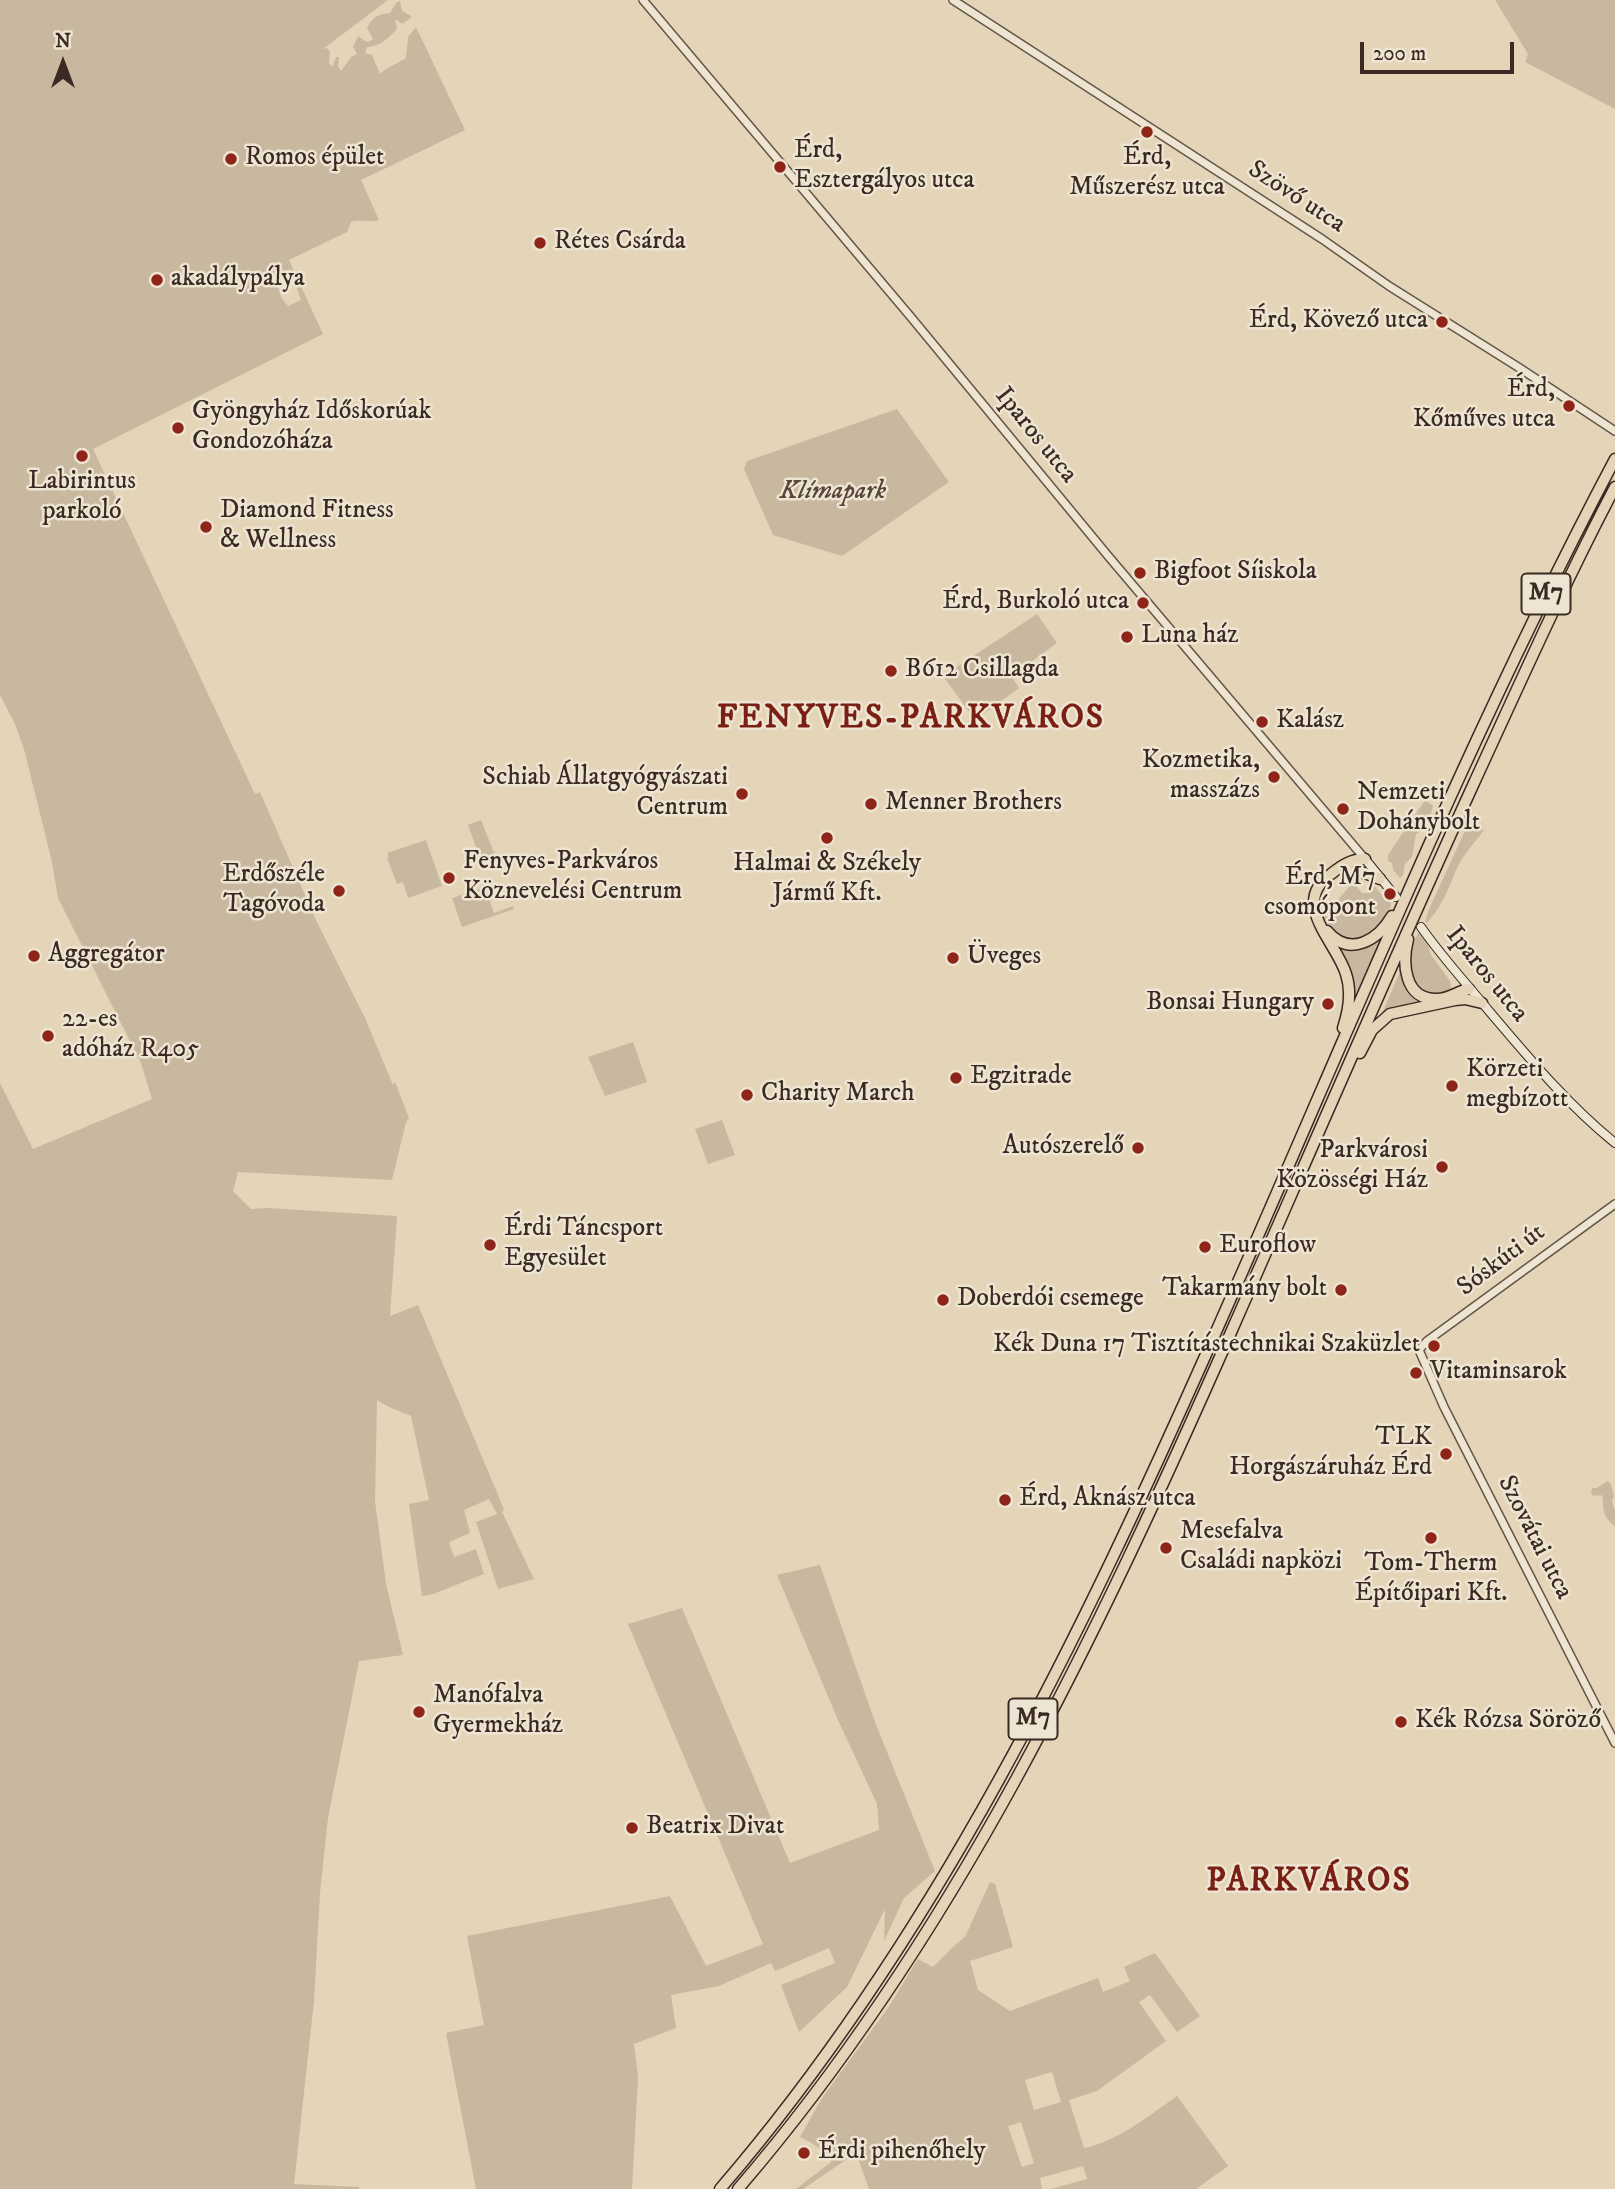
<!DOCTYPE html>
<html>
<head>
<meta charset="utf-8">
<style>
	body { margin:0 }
	#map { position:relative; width:1615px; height:2189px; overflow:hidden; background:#e4d5b8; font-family:"IM FELL DW Pica",serif }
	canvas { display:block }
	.north { position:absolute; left:28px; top:28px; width:70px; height:70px; -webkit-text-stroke:5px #ede4d1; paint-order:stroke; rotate:0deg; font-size:19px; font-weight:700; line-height:28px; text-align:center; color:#3b2a23 }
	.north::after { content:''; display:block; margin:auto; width:24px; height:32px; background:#3b2a23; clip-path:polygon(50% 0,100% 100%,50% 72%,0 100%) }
	.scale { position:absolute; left:1360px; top:42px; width:154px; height:32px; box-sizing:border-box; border:4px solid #3b2a23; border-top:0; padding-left:9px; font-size:21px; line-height:24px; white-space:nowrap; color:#3b2a23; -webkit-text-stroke:5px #ede4d1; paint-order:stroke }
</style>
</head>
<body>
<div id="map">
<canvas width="1615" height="2189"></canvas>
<div class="north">N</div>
<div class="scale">200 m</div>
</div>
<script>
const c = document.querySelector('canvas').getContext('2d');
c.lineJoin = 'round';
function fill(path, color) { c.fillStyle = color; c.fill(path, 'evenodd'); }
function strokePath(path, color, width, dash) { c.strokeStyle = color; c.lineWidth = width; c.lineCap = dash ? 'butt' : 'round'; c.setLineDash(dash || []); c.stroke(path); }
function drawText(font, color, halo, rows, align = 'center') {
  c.font = font + ' "IM FELL DW Pica",serif'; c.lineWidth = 5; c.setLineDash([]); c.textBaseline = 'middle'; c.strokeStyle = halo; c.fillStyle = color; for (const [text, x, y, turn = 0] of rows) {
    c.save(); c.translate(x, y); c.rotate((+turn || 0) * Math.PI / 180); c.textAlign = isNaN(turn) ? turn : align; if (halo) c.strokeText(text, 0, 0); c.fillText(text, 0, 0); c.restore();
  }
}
fill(new Path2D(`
	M0,0H388L323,49L327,48L330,52L329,63L332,67L336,57H339L338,66L341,71L351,57L357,54L353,47L358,36C365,40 366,45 373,39L367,28C372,17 379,14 390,13L397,2L400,1L402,11L411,16V18L402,24L397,20L395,21L397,29C390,38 378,47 367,47L365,53L372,55L380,74C387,67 397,64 406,58L408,37L416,27L465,130L361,180L379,220C369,223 361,219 351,222L347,232L289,260L323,334L93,449L255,794L260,792L315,918L365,1018L393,1085L395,1082L409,1118L406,1122L392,1180L238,1172L233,1191L251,1209L268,1208L397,1216L390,1316L418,1305L501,1502L504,1510L502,1512L534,1579L498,1589L476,1522L497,1514L489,1499L464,1510L470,1533L449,1542L454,1557L476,1549L484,1574L433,1594L422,1596L409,1504L429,1500L411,1416L389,1407L377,1400L375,1501L386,1584L403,1655L359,1661L328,1818L320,1893L314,2001L294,2184L359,2187V2189H0V1083L33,1149L152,1099L141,1063L58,898L52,862L24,749L15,724L0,695ZM290,269L301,300L288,306L282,299L276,282L271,280L275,275Z
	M1495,0H1615V109L1525,62L1528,54Z
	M897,409L949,482L842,556L773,535L744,469L747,461Z
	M1037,614L1057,643L1031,662L1022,675L1013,679L1019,688L975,720L943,676Z
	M1425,800L1433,806C1430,817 1426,829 1416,834L1412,857L1405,864L1403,875L1400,878L1393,870L1392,863L1388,861V855Z
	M481,820L499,865L484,870L468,825Z
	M1470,820L1484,830C1475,842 1463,855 1457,868C1449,887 1442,907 1427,923L1425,921L1429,909Z
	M426,840L442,886L408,898L403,882L397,884L387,858L389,857L387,853Z
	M1372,883L1381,894L1391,902C1390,941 1333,955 1322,911L1327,917H1334L1338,910L1337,901L1349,887L1355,885L1362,893H1370L1372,891Z
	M485,887L494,913L513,906L514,909L462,927L452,898Z
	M1419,931L1428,945L1431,955L1450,981L1451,988L1445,995L1422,992L1410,978L1411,948Z
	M1379,938L1382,939L1353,1003L1335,944Z
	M1401,969L1427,1002L1381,1016Z
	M633,1042L647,1082L605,1096L588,1057Z
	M722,1120L735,1155L708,1164L695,1129Z
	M1607,1481L1611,1484L1614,1496L1612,1501L1615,1510V1526C1603,1517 1603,1511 1603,1498L1601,1495L1593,1496L1591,1492L1592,1488H1597Z
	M820,1565L875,1722L935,1871L904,1898L884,1941L885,1909L847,1987L799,2032L781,1985L835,1963L829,1948L775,1971L771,1963L719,1986L671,1995L676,2028L634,2044L638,2077L632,2189H476L446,2033L484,2025L467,1936L670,1896L706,1966L763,1944L628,1624L682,1608L790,1863L879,1830L877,1804L838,1720L777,1575Z
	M990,1882L995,1884L1013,1947L970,1961L978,1990L1010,2011L1098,1978L1103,1992L1130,1981L1124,1967L1155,1953L1200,2016L1177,2032L1150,1995L1139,2002L1166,2041L1097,2091L1069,2100L1084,2148C1117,2142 1150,2115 1177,2096L1228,2166L1196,2189H1051L1087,2179L1083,2166L1040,2178L1042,2189H869L856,2153L803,2189H796L831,2162C823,2149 814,2144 800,2137L822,2098L888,2008L918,1959L933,1967L954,1946L965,1937ZM1052,2072L1061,2102L1034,2110L1025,2080ZM1021,2122L1034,2163L1022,2167L1008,2126Z`), '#c7b89f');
const tertiary = new Path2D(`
	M643,0L910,316L1109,557L1365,859
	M953,0L1322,239L1389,286L1518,367L1615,431
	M1615,1204L1427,1341L1419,1350L1444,1407L1615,1743`);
const secondary = new Path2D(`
	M1365,859L1396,897
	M1421,927C1442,957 1466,983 1489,1011C1529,1058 1567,1104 1615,1143`);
const motorway = new Path2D(`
	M1347,871L1365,873L1380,879
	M1327,931C1350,958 1378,940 1392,916
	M1408,939C1402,963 1404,1000 1437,999C1449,999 1458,991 1469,989
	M1343,1028C1349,1010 1352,992 1346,974C1337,943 1289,903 1331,874C1341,866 1351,859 1365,859
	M1360,1053L1372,1030L1390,1014L1455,1000L1465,999L1482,1003
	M720,2189C937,1937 1081,1636 1215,1334C1345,1041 1465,742 1615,459
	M738,2189C956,1936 1098,1633 1232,1330C1312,1148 1391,965 1474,783C1520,683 1564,584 1615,487`);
strokePath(tertiary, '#655548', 10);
strokePath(secondary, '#3b2a23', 10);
strokePath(motorway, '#3b2a23', 13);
strokePath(tertiary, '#ede4d1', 7);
strokePath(secondary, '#ede4d1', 8);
strokePath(motorway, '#e4d5b8', 10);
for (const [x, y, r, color] of [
	[1147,132,7,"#8f2418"],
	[231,159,7,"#8f2418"],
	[780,167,7,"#8f2418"],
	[540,243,7,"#8f2418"],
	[157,280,7,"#8f2418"],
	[1442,322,7,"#8f2418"],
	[1569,406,7,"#8f2418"],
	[178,428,7,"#8f2418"],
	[82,456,7,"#8f2418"],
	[206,527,7,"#8f2418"],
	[1140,573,7,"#8f2418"],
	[1143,603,7,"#8f2418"],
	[1127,637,7,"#8f2418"],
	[891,671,7,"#8f2418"],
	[1262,722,7,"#8f2418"],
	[1274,777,7,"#8f2418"],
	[742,794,7,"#8f2418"],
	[871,804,7,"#8f2418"],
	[1343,809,7,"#8f2418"],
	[827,838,7,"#8f2418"],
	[449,878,7,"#8f2418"],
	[339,891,7,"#8f2418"],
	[1390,894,7,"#8f2418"],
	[34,956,7,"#8f2418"],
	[953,958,7,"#8f2418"],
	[1328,1004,7,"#8f2418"],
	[48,1036,7,"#8f2418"],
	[956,1078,7,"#8f2418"],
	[1452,1086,7,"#8f2418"],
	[747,1095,7,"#8f2418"],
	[1138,1148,7,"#8f2418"],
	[1442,1167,7,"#8f2418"],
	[490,1245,7,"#8f2418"],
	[1205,1247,7,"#8f2418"],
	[1341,1290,7,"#8f2418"],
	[943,1300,7,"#8f2418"],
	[1434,1346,7,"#8f2418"],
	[1416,1373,7,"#8f2418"],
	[1446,1454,7,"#8f2418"],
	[1005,1500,7,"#8f2418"],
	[1431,1538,7,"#8f2418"],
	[1166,1548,7,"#8f2418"],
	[419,1712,7,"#8f2418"],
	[1401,1722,7,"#8f2418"],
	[632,1828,7,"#8f2418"],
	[804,2153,7,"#8f2418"]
]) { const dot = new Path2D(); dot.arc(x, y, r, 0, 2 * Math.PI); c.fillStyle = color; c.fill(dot); strokePath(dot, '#ede4d1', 2.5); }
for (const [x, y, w] of [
	[1546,594,49],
	[1033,1719,49]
]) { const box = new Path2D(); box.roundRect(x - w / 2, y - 20.5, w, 41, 5); c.fillStyle = '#ede4d1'; c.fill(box); strokePath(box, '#3b2a23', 2); }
drawText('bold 24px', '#3b2a23', null, [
	["M7",1546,594],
	["M7",1033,1719]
]);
drawText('26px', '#3b2a23', '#ede4d1', [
	["Érd,",794,152],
	["Esztergályos utca",794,182],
	["Romos épület",245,159],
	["Érd,",1147,159,"center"],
	["Műszerész utca",1147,189,"center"],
	["Rétes Csárda",554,243],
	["akadálypálya",171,280],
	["Érd, Kövező utca",1428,322,"right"],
	["Érd,",1555,391,"right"],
	["Kőműves utca",1555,421,"right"],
	["Gyöngyház Időskorúak",192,413],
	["Gondozóháza",192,443],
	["Labirintus",82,483,"center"],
	["parkoló",82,513,"center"],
	["Diamond Fitness",220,512],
	["& Wellness",220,542],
	["Bigfoot Síiskola",1154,573],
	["Érd, Burkoló utca",1129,603,"right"],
	["Luna ház",1141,637],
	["B612 Csillagda",905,671],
	["Kalász",1276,722],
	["Kozmetika,",1260,762,"right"],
	["masszázs",1260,792,"right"],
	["Schiab Állatgyógyászati",728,779,"right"],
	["Centrum",728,809,"right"],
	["Nemzeti",1357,794],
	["Dohánybolt",1357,824],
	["Menner Brothers",885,804],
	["Fenyves-Parkváros",463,863],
	["Köznevelési Centrum",463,893],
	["Halmai & Székely",827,865,"center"],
	["Jármű Kft.",827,895,"center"],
	["Erdőszéle",325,876,"right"],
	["Tagóvoda",325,906,"right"],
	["Érd, M7",1376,879,"right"],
	["csomópont",1376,909,"right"],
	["Aggregátor",48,956],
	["Üveges",967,958],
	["Bonsai Hungary",1314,1004,"right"],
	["22-es",62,1021],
	["adóház R405",62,1051],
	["Körzeti",1466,1071],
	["megbízott",1466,1101],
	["Egzitrade",970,1078],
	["Charity March",761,1095],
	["Autószerelő",1124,1148,"right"],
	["Parkvárosi",1428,1152,"right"],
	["Közösségi Ház",1428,1182,"right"],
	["Érdi Táncsport",504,1230],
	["Egyesület",504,1260],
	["Euroflow",1219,1247],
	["Takarmány bolt",1327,1290,"right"],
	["Doberdói csemege",957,1300],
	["Kék Duna 17 Tisztítástechnikai Szaküzlet",1420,1346,"right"],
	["Vitaminsarok",1430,1373],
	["TLK",1432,1439,"right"],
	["Horgászáruház Érd",1432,1469,"right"],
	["Érd, Aknász utca",1019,1500],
	["Mesefalva",1180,1533],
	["Családi napközi",1180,1563],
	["Tom-Therm",1431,1565,"center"],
	["Építőipari Kft.",1431,1595,"center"],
	["Manófalva",433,1697],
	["Gyermekház",433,1727],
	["Kék Rózsa Söröző",1415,1722],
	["Beatrix Divat",646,1828],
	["Érdi pihenőhely",818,2153]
], 'left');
drawText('26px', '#3b2a23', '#ede4d1', [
	["Szövő utca",1296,198,33],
	["Iparos utca",1035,436,51],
	["Iparos utca",1486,975,51],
	["Sóskúti út",1502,1261,-37],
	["Szovátai utca",1534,1538,63]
]);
drawText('italic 26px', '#57463c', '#ede4d1', [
	["Klímapark",833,493]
]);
c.letterSpacing = '2px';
drawText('bold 33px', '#7a1f14', '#ede4d1', [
	["FENYVES-PARKVÁROS",911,720],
	["PARKVÁROS",1309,1883]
]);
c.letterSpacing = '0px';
</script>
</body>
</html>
